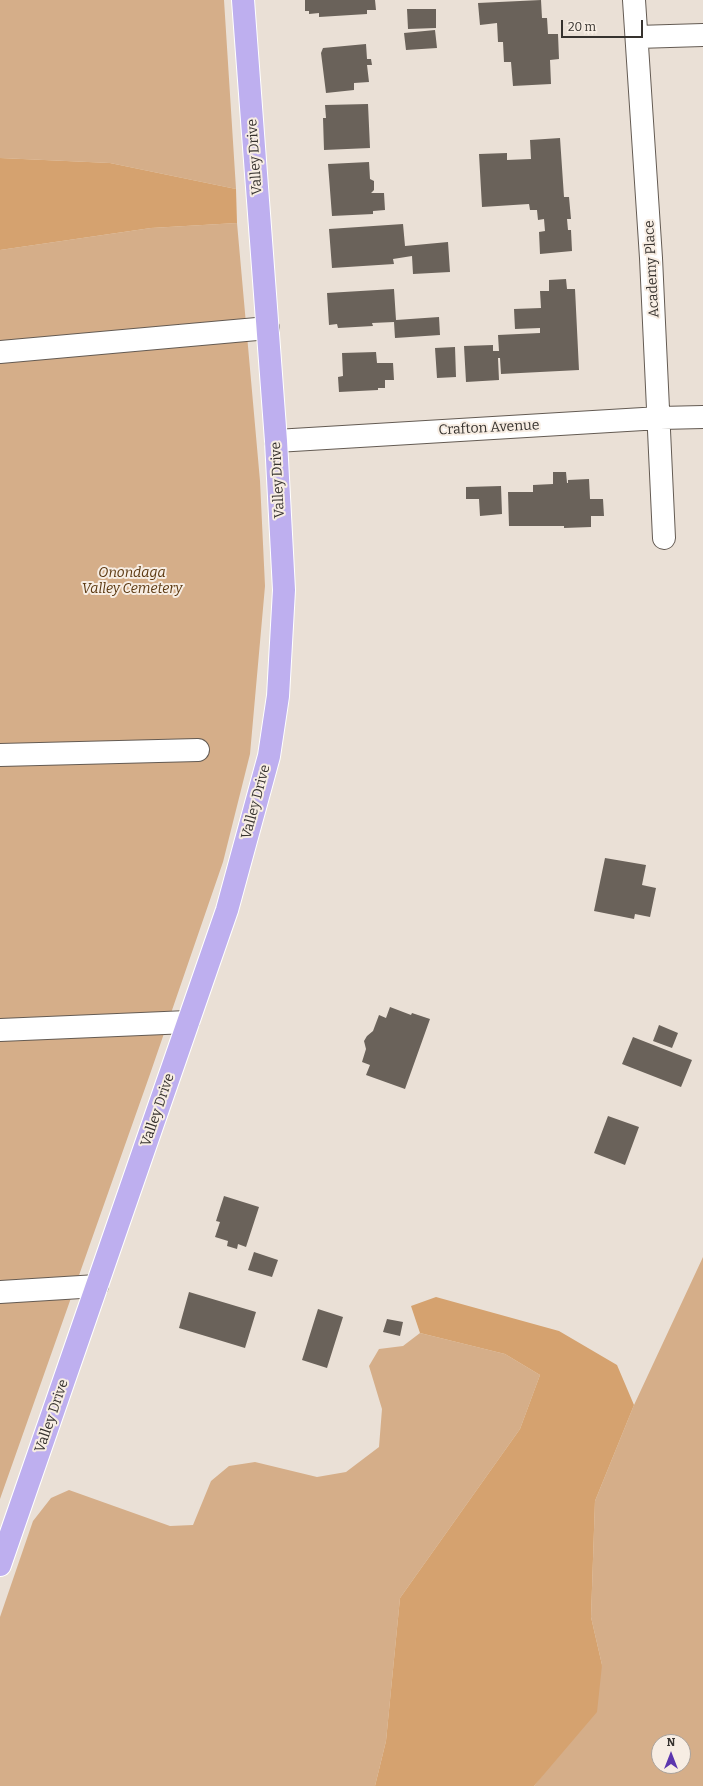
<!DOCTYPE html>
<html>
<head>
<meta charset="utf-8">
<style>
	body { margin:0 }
	#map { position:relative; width:703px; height:1786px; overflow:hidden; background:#eae0d6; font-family:Bitter,serif }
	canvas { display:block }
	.north { position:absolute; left:651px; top:1734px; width:40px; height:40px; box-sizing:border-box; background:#f7ede3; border:1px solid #aaa29b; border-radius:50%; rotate:0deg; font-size:11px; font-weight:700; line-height:16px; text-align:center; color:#36322e }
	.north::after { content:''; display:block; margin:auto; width:14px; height:18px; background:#5c36ae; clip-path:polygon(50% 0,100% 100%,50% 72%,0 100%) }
	.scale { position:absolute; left:561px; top:20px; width:82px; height:18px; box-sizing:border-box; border:2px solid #36322e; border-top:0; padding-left:5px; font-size:12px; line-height:14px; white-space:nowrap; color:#36322e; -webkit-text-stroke:3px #f7ede3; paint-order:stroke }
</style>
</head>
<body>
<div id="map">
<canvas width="703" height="1786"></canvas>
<div class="north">N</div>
<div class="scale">20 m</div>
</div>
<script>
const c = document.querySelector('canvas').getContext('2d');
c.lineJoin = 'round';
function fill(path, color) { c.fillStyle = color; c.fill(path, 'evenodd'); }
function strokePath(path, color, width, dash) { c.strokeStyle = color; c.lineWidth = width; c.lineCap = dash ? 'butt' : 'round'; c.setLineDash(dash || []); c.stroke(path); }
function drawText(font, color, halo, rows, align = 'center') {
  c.font = font + ' Bitter,serif'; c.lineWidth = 4; c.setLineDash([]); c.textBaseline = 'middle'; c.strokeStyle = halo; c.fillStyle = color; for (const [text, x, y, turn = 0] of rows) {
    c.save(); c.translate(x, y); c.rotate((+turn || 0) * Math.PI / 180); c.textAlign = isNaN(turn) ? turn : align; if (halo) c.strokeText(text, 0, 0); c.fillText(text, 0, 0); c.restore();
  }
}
fill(new Path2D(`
	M0,0H224L236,189L110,163L0,158Z
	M237,223L260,481L265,586L250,754L223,862L149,1077L0,1499V250L151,228Z
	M703,1257V1786H534L543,1774L602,1665L591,1617L595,1501L634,1405ZM659,1742H683V1766H659Z
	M420,1333L505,1354L540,1375L520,1429L400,1598L386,1741L375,1786H0V1617L33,1521L51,1498L69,1490L170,1526L193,1525L211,1481L229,1466L255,1462L317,1477L346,1472L379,1447L382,1409L369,1366L379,1349L403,1346Z`), '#d5ae89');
fill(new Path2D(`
	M0,158L110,163L236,189L237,223L151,228L0,250Z
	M436,1297L559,1331L617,1365L634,1405L595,1501L591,1617L602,1665L597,1712L534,1786H375L386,1741L400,1598L520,1429L540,1375L505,1354L420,1333L411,1306Z`), '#d5a26f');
fill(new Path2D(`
	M305,0H375L376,10H367V14L319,17V13L309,14V11H305Z
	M541,0L542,18H547L548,34H558L559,59L550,60L551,84L513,86L511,62H504L503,42H498L497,23L480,25L478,3Z
	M407,9H436V28L408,29Z
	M435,30L437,48L406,50L404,33Z
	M366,44L367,59H371L372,65H367L369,82L354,83V90L326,93L321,53L323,48Z
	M368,104L370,148L324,150L323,118H326L325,105Z
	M560,138L564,197H569L571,219H567L568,230H571L572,251L540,254L539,232L545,231L544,219L538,220L537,210H530L529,204L482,207L479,154L507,153V160L531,159L530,140Z
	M369,162L370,179L374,181V190L371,193H384L385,210L373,211V214L332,216L328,164Z
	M403,224L405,246L448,242L450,272L413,274L412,256L393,259L394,264L332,268L329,229Z
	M566,279L567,289H575L579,370L501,374L500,358H498L499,380L466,382L464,346L493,345V351H499L498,335L540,333V328L515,329L514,309L541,308L540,291H549V280Z
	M394,289L396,320L439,317L440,335L395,338L394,322L372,323L373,326L338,328L337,324L329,325L327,293Z
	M455,347L456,377L437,378L435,348Z
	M376,352L377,363H393L394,380H385V388H378V390L339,392L338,377L343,376L342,353Z
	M553,472H566L567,483H568V480L589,479L590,499H603L604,516H591V527L564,528V526H509L508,492H533V485L553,484Z
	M501,486L502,514L480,516L479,499H466V487Z
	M605,858L646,865L642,885L656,888L650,917L635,914L634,919L594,911Z
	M390,1007L411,1015L412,1013L430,1019L405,1089L366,1075L370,1065L362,1062L366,1049L364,1041L367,1036L373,1031L379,1015L386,1018Z
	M659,1025L678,1033L672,1048L653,1041Z
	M633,1037L692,1060L681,1087L622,1064Z
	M608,1116L639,1127L625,1165L594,1153Z
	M224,1196L259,1207L246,1247L238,1244L237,1249L227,1246L228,1241L215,1237L220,1222L216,1221Z
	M254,1252L278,1260L272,1277L248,1270Z
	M189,1292L256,1312L245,1348L179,1328Z
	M318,1309L343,1317L327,1368L302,1360Z
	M387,1319L403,1322L400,1336L383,1332Z`), '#6a625a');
const minor = new Path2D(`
	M634,0L651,258L664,538
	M637,37L703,35
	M0,352L268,328
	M276,441L660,418L703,417
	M0,755L198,750
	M0,1030L188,1022
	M0,1292L97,1286`);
const major = new Path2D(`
	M0,1565L227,910L269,756L278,696L284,590L276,441L243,0`);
strokePath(minor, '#645b53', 24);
strokePath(major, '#fff', 24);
strokePath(minor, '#fff', 22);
strokePath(major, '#beafef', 22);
drawText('14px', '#36322e', '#f7ede3', [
	["Valley Drive",255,157,-94],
	["Academy Place",652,269,-93],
	["Crafton Avenue",489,428,-3],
	["Valley Drive",278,480,-93],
	["Valley Drive",256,802,-75],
	["Valley Drive",158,1110,-71],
	["Valley Drive",52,1416,-71]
]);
drawText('italic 14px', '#5b3810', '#f7ede3', [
	["Onondaga",132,573],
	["Valley Cemetery",132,589]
]);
</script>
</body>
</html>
